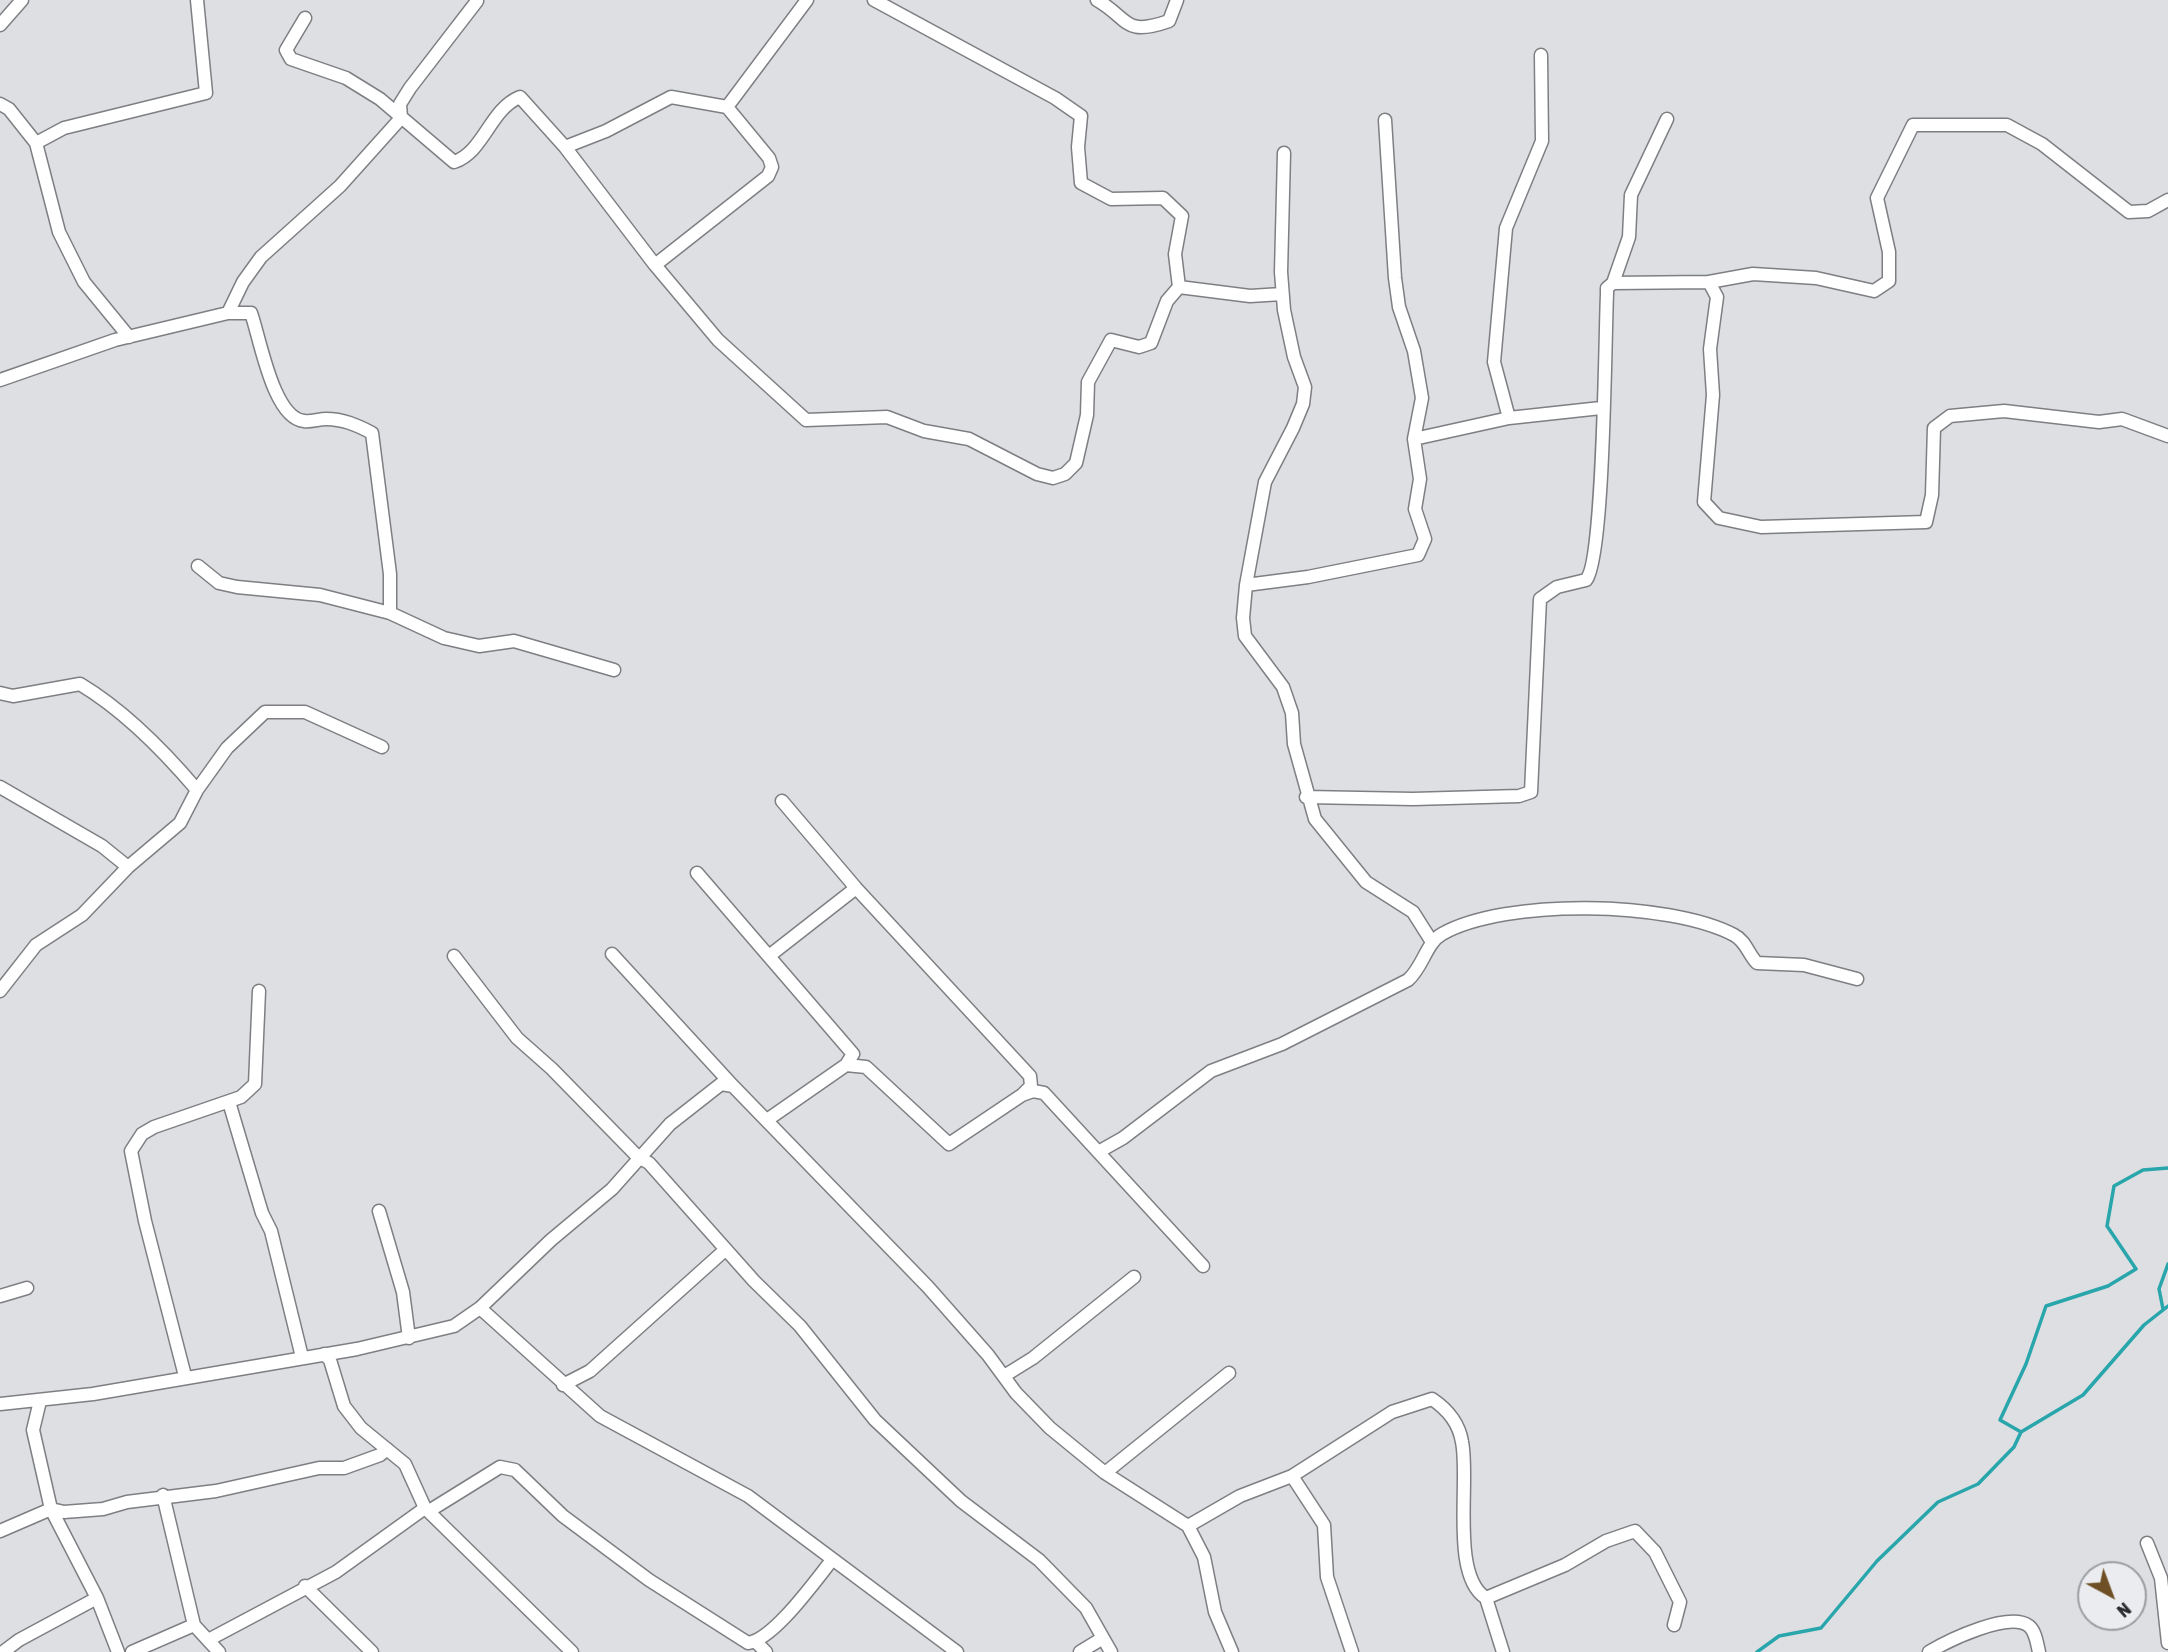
<!DOCTYPE html>
<html>
<head>
<meta charset="utf-8">
<style>
	body { margin:0 }
	#map { position:relative; width:2168px; height:1652px; overflow:hidden; background:#dddfe2; font-family:"Asap Condensed",sans-serif }
	canvas { display:block }
	.north { position:absolute; left:2077px; top:1561px; width:70px; height:70px; box-sizing:border-box; background:#eaecf0; border:2px solid #9d9ea2; border-radius:50%; rotate:139deg; font-size:19px; font-weight:700; line-height:28px; text-align:center; color:#2a2a2c }
	.north::after { content:''; display:block; margin:auto; width:24px; height:32px; background:#6f5026; clip-path:polygon(50% 0,100% 100%,50% 72%,0 100%) }
</style>
</head>
<body>
<div id="map">
<canvas width="2168" height="1652"></canvas>
<div class="north">N</div>
</div>
<script>
const c = document.querySelector('canvas').getContext('2d');
c.lineJoin = 'round';
function strokePath(path, color, width, dash) { c.strokeStyle = color; c.lineWidth = width; c.lineCap = dash ? 'butt' : 'round'; c.setLineDash(dash || []); c.stroke(path); }
strokePath(new Path2D(`
	M2163,1309L2159,1289L2168,1264
	M2021,1432L2000,1420L2026,1364L2046,1306L2108,1286L2136,1269L2107,1226L2114,1186L2143,1170L2168,1168
	M1757,1652L1779,1636L1821,1628L1877,1561L1938,1502L1978,1484L2014,1447L2021,1432L2083,1395L2144,1325L2168,1306`), '#29a6ab', 3.5);
const minor = new Path2D(`
	M874,0L1055,98L1081,116L1078,147L1081,183L1111,199L1163,198L1182,216L1175,254L1179,287
	M1097,0C1130,19 1123,37 1169,21L1177,0
	M305,18L286,50L291,59L346,78L380,99L454,162C484,152 490,109 520,97L565,147L606,131L671,97L727,107L807,0
	M0,25L22,0
	M0,104L9,109L36,143
	M565,147L655,265L718,340L806,420L887,417L924,431L969,439L1037,474L1053,478L1065,474L1076,463L1087,415L1088,382L1111,340L1139,347L1151,343L1167,301L1179,287L1250,296L1282,294
	M1284,153L1281,272L1284,310L1294,357L1305,387L1303,404L1293,428L1265,482L1246,585L1243,618L1245,636L1283,687L1292,713L1294,744L1315,819L1366,882L1413,912L1432,942
	M655,265L768,176L772,167L769,158L727,107
	M1709,282L1753,274L1816,278L1874,291L1889,281V252L1877,198L1913,125H2007L2042,144L2129,212L2148,211L2168,200
	M1613,283L1629,237L1631,195L1667,119
	M129,337L84,282L59,232L36,143L64,128L206,93L197,0
	M0,380L115,340L228,313L243,282L261,257L340,186L401,118L400,104L410,88L477,1
	M1509,418L1494,362L1506,228L1542,141L1541,55
	M1414,439L1509,418L1601,408
	M198,566L219,583L237,587L320,595L390,613V574L372,433C357,425 343,419 326,419C319,419 311,422 304,421C273,418 260,338 251,313H228
	M1246,585L1308,577L1418,555L1425,539L1415,509L1420,479L1414,439L1422,398L1414,351L1399,307L1395,278L1385,120
	M390,613L444,638L479,646L514,641L614,670
	M0,693L13,696L80,684C125,711 164,751 197,790
	M0,787L102,846L128,867L82,915L36,945L0,991
	M1306,797L1413,799L1519,796L1531,792L1540,599L1557,587L1586,580C1604,561 1605,336 1607,294V288L1613,283L1709,282L1717,297L1710,349L1713,395L1704,502L1719,518L1761,527L1926,522L1932,495L1934,428L1950,416L2004,411L2099,422L2122,419L2168,436
	M782,801L856,888L1030,1076L1031,1086L1022,1095
	M128,867L180,823L197,790L227,748L265,712H305L382,747
	M697,873L853,1054L846,1065L767,1120
	M612,954L733,1086
	M454,956L517,1038L552,1069L638,1157L649,1163L754,1281L800,1326L875,1420L961,1501L1039,1560L1086,1608L1103,1638
	M769,956L856,888
	M846,1065L866,1067L949,1144L1022,1095L1033,1091L1044,1093L1203,1266
	M229,1102L262,1213L271,1231L302,1357
	M1100,1151L1123,1138L1211,1071L1282,1044L1408,980C1423,967 1426,943 1442,934C1506,898 1669,901 1734,935C1746,941 1748,954 1757,963L1804,965L1857,979
	M379,1211L403,1292L409,1338
	M0,1296L27,1288
	M480,1308L600,1416L748,1496L957,1652
	M324,1354L330,1360L344,1406L361,1428L405,1464L425,1508L572,1652
	M185,1376L145,1221L131,1151L142,1134L154,1127L241,1097L255,1084L259,991
	M1004,1376L1033,1358L1134,1277
	M563,1385L590,1371L725,1250
	M40,1401L33,1430L51,1509L64,1512L103,1509L127,1502L216,1491L319,1468H344L380,1455L387,1449
	M0,1404L93,1394L357,1349L454,1326L480,1308L551,1240L612,1189L670,1124L721,1084L733,1086L928,1287L988,1355L1016,1393L1050,1428L1105,1473L1188,1526L1204,1557L1215,1612L1232,1652
	M1105,1473L1229,1373
	M1292,1476L1392,1412L1432,1399C1447,1409 1459,1423 1462,1442C1470,1480 1450,1576 1486,1598L1565,1565L1606,1541L1635,1531L1655,1552L1680,1602L1674,1625
	M163,1495L194,1625L219,1652
	M429,1511L500,1467L515,1470L563,1516L649,1580L748,1643C774,1639 815,1581 832,1560
	M1188,1526L1240,1496L1292,1476L1324,1525L1327,1577L1352,1652
	M0,1531L51,1509L97,1598L118,1652
	M2147,1543L2161,1578L2168,1643
	M305,1586L372,1652
	M1486,1598L1503,1652
	M210,1639L336,1572L425,1508
	M756,1642L766,1652
	M3,1652L19,1640L97,1598
	M132,1652L194,1625
	M1080,1652L1103,1638L1111,1652
	M1929,1652C1949,1640 2009,1611 2029,1626C2036,1632 2037,1644 2039,1652`);
strokePath(minor, '#7d7f82', 15);
strokePath(minor, '#fff', 12);
</script>
</body>
</html>
